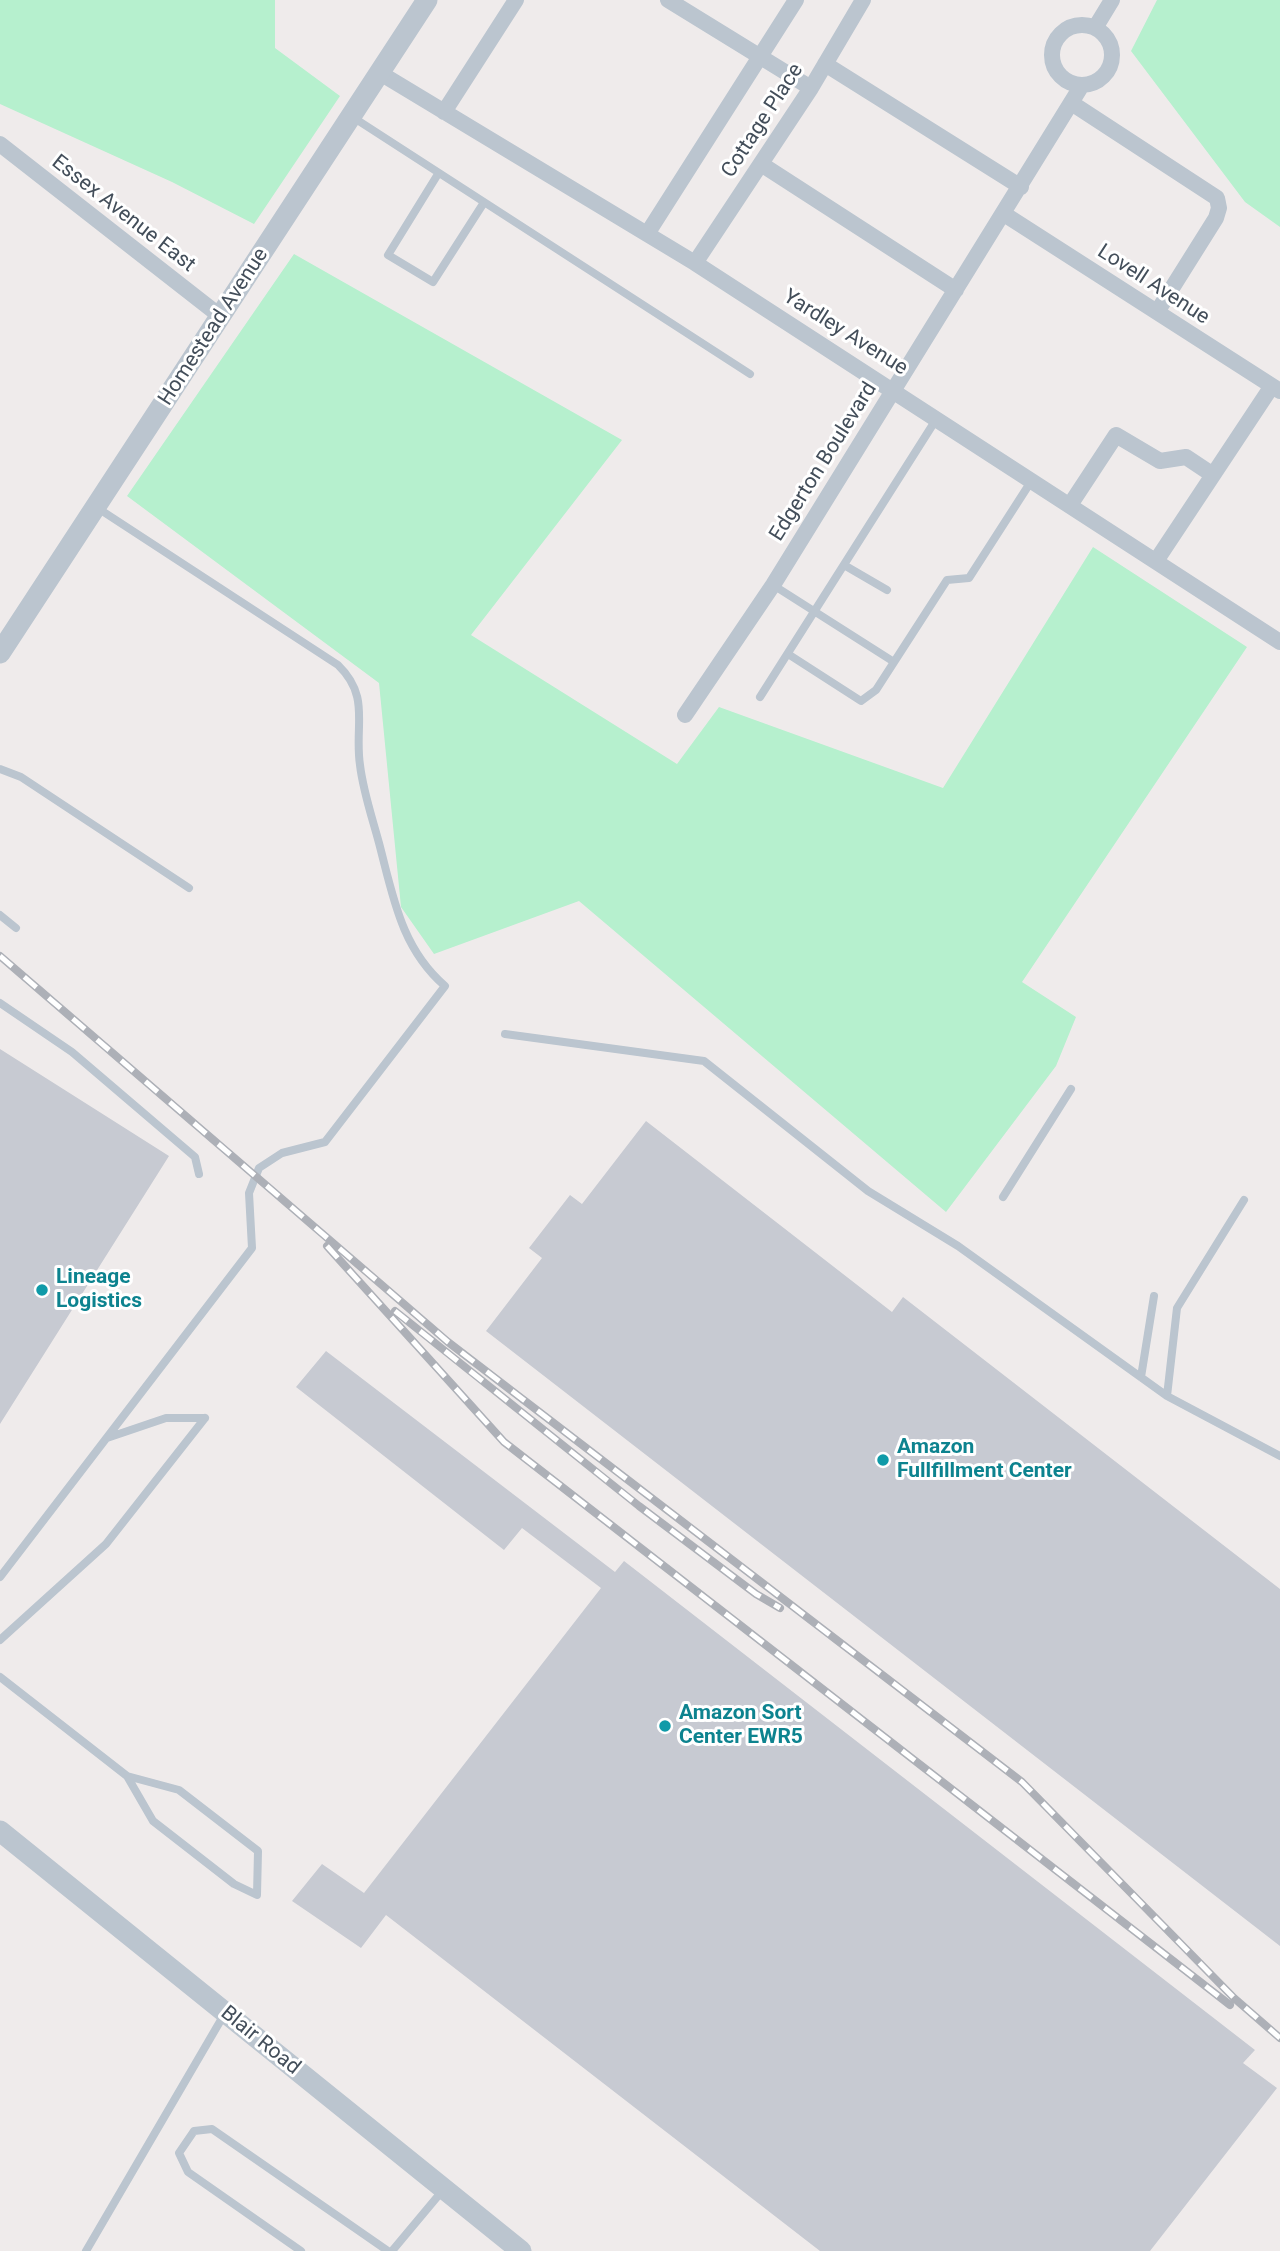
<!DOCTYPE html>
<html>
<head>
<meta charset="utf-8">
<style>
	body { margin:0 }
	canvas { display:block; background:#efebeb }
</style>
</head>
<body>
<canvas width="1280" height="2251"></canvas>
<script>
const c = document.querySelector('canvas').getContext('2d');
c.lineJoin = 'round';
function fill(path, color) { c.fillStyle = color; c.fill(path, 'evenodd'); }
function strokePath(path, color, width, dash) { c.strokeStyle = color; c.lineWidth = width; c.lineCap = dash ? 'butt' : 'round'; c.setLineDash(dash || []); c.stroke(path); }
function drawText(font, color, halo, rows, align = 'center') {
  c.font = font + ' Roboto,sans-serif'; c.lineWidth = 6; c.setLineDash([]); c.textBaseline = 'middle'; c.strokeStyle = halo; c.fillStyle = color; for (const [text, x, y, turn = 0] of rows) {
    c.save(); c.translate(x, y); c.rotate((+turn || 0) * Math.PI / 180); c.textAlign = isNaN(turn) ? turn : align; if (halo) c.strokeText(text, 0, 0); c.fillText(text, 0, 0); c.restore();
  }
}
fill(new Path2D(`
	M0,0H275V48L340,96L254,224L172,182L0,104Z
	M1157,0H1280V227L1245,202L1131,51Z
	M294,254L622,440L471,635L677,764L719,707L943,788L1093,547L1247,647L1022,982L1076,1017L1056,1066L946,1212L579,901L434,954L401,907L379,683L127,496Z`), '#b6f0ce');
fill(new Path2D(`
	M0,1049L169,1156L0,1424Z
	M646,1121L892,1312L903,1297L1280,1589V1946L486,1331L542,1258L529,1248L570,1195L582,1204Z
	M326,1351L615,1572L624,1561L1255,2050L1243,2063L1277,2088L1150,2251H820L386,1915L361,1948L292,1901L322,1864L364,1893L601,1588L522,1528L504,1550L296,1387Z`), '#c7cad2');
strokePath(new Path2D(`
	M351,116L750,374
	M438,174L388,255L433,282L483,204
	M844,565L887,590
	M773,585L894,662
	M788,654L861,701L876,690L947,580L969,578L1032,480
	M760,697L937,418
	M0,769L21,777L189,888
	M0,915L16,928
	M0,1003L72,1052L195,1157L199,1174
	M505,1034L704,1061L868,1191L958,1246L1167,1396L1280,1456
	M1003,1197L1071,1089
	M1141,1377L1154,1296
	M1167,1396L1177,1308L1244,1200
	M107,1438L166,1418H205
	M0,1577L252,1248L249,1193L259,1168L282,1153L325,1142L445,986C401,948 393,896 379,843C372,817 363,791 360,765C354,725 371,697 338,665L96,507
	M0,1640L106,1544L205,1418
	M0,1677L127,1776L179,1790L258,1851L257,1895L234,1884L153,1821L127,1776
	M86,2251L225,2013
	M301,2251L188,2172L179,2153L194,2131L212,2129L388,2251
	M392,2251L443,2190`), '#bbc5cf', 8);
strokePath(new Path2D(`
	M668,0L811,88
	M1052 55a30 30 0 1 1 60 0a30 30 0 1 1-60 0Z
	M1095,28L1112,0
	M825,64L1021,187
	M380,73L695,263L1280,642
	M1073,104L1217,198L1219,208L1216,218L1157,312
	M444,112L516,0
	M0,144L220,316
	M761,164L956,290
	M1004,214L1280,391
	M647,234L796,0
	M695,263L811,88L863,0
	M1070,505L1116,435L1160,461L1186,457L1213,475
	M1156,561L1272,386
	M685,715L773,585L1082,85`), '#bbc5cf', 16);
strokePath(new Path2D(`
	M0,653L427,0
	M0,1831L521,2251`), '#bbc5cf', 21);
const rail = new Path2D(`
	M0,956L448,1342L1022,1782L1234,1998L1280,2038
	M327,1246L504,1442L1230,2005
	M395,1311L639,1506L756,1594L780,1608`);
strokePath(rail, '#adb0b7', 8);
strokePath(rail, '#fff', 5, [16]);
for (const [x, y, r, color] of [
	[42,1290,7,"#0f9aa8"],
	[883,1460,7,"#0f9aa8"],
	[665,1726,7,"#0f9aa8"]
]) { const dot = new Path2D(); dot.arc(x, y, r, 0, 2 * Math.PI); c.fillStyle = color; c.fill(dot); strokePath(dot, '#fff', 2.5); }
drawText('21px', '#434e5a', '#fff', [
	["Cottage Place",763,121,-57],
	["Essex Avenue East",123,214,38],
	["Lovell Avenue",1153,285,33],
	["Homestead Avenue",214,327,-57],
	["Yardley Avenue",845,333,32],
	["Edgerton Boulevard",824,462,-58],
	["Blair Road",260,2041,39]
]);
drawText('bold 21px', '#0d838f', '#fff', [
	["Lineage",56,1278],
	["Logistics",56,1302],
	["Amazon",897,1448],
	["Fullfillment Center",897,1472],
	["Amazon Sort",679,1714],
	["Center EWR5",679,1738]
], 'left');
</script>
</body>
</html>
